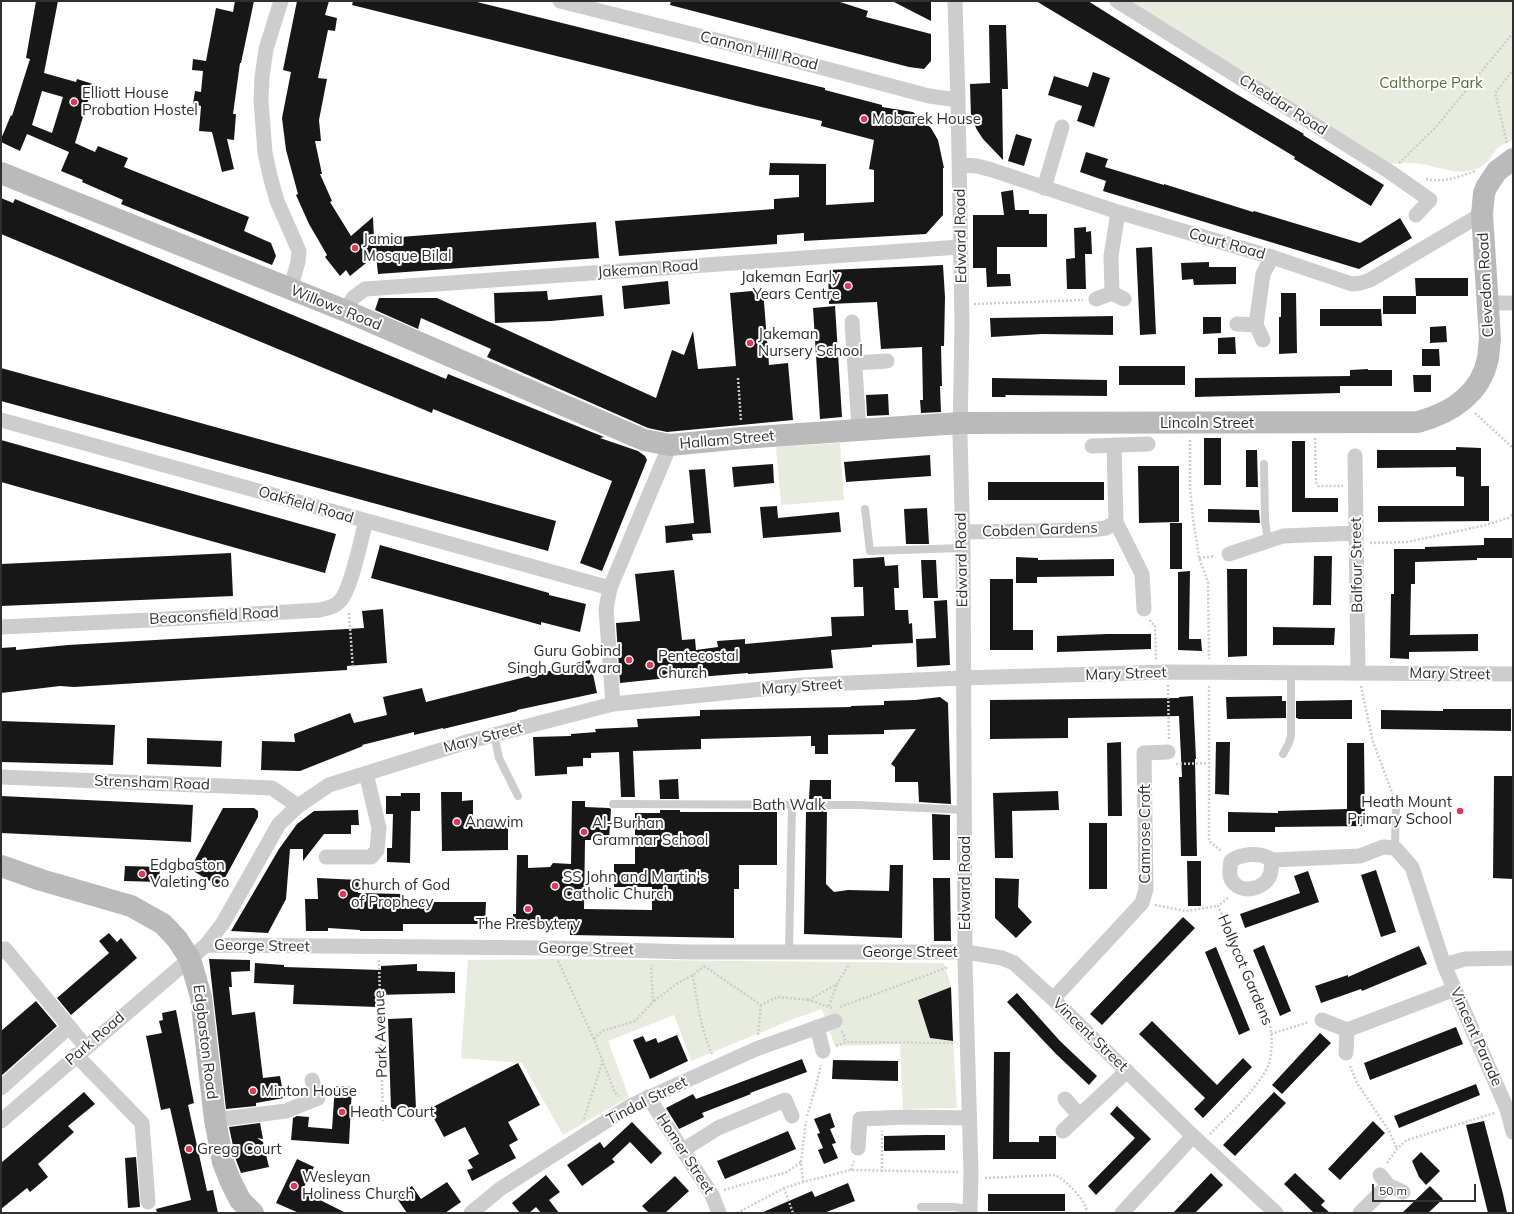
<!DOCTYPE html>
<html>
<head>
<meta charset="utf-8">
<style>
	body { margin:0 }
	#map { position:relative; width:1514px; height:1214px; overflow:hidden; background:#fff; font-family:Mulish,sans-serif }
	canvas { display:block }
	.frame { position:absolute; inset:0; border:2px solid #303030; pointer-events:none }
	.scale { position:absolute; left:1372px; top:1184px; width:104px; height:18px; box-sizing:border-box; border:2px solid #303030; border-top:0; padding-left:5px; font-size:12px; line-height:14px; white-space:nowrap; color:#303030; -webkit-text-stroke:3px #fff; paint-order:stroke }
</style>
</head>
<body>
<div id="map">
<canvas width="1514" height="1214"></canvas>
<div class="frame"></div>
<div class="scale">50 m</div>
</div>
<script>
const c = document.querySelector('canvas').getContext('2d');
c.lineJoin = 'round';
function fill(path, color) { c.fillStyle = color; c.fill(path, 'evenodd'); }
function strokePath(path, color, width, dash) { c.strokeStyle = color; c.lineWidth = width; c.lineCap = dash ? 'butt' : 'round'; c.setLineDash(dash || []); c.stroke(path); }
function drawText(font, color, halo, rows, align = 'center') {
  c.font = font + ' Mulish,sans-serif'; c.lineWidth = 4; c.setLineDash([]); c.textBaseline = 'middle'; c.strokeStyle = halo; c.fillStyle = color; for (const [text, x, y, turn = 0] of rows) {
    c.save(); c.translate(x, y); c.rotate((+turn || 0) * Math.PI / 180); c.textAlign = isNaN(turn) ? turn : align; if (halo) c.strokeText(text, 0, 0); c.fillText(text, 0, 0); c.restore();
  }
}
fill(new Path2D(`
	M1131,1H1513V140C1509,142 1503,144 1499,147C1491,154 1490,163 1478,168C1457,177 1442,167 1421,164C1411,162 1400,164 1390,164Z
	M840,443L844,500L781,505L776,447Z
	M557,959L944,963L951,987L918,1000L930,1038L953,1041L957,1108L903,1109L900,1044L835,1046L822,1009L796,1018L691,1061L674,1015L608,1041L629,1097L563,1135L522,1063L461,1058L468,960Z`), '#e8ecde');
fill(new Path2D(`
	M36,1H58L44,73L76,82L77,79L93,84L75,143L95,152L98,146L128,158L124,167L249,217L244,231L271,243L276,256L272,265L121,204L123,200L82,182L83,180L61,171L69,152L27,134L20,151L1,142V139L11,115L12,116L30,59L26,58ZM42,91L63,97L52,133L32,125Z
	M235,1H254L241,63H240L233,114H236L234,140L227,139L234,169L222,172L212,132L199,131L201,106L193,104L195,91L201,92L203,71L192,70L193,59L206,61L216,8L233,12Z
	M297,1H329L325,15L337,18L335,31L328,30L318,78L327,79L319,120L321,141H315L322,174H320L332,201L330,202L351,236L373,217L374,239L596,222L599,258L378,274L376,255L350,276L346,270L340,276L325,257L327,255L309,224L296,195L298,194L286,150L282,118L291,72L283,70Z
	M353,1H473L825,88V90L882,105V107L913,112L931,128L938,140L944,168H943V215L926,234L804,241V233L777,235V244L619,256L615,221L774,209V199L799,197V175H769L770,163L826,164V205L874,202V170L869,169L874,140L821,126L822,121L757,106L352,5Z
	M671,1H837L868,11L866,17L931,34V61L924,69L909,67L670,5Z
	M892,1H931V21Z
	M1036,1H1088L1228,89L1304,134L1303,135L1384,185L1371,206L1294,159L1295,157Z
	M989,25H1006L1008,89H1002L1003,160L983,139L977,130L971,117L970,84L990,83Z
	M1093,72L1110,78L1094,127L1077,121L1082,106L1048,95L1054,76L1088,87Z
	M1016,134L1032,139L1024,166L1008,161Z
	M1086,152L1108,159L1105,167L1164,185V184L1253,212L1254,211L1360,243L1400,218L1412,238L1359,269L1103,191L1106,181L1080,172Z
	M1013,190L1015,210H1029V214H1047V247H997V274H1010L1011,286L987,287L986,268H973V215H1004L1001,192Z
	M1,198L13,203L15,199L446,379L448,374L604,437L600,438L638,451L645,456L647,460L602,571L580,563L612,481L433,409L432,413L1,234Z
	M1086,227V232L1091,231L1092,254H1085L1086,289H1067L1066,259L1075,258L1074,228Z
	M1152,247L1156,334L1140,335L1136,248Z
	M1209,262V267H1236V284L1194,285L1193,279L1182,280L1181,263Z
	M943,265L945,297L944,346H941L942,386H940L941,412L921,413L920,400H923L922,347L881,349L877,302L829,304L828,270Z
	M1415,278H1468V296H1416Z
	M668,281L670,304L624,309L622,286Z
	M763,290L769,365L788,363L793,420L667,432L648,428L487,357L491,349L421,318L418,329L375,310L379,298H437L656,398L672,350L684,355L693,331L698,369L736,366L730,293Z
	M547,291L548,300L602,295L604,316L551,321L495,323L494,293Z
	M1281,293H1296L1297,353L1279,354V317H1281Z
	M1383,296H1416V314H1383Z
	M835,306L842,417L820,419L813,308Z
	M1320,309H1381L1382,326H1320Z
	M1113,316V335L1042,334L991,337L990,318Z
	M1203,317H1221V333L1203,334Z
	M1446,326L1447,342L1430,343V327Z
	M1235,337L1236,354H1218V338Z
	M1422,349H1439L1440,366H1422Z
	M1119,366H1185V385H1119Z
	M1,368L556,521L548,551L1,401Z
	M1368,369V370H1392V386H1340V393L1195,397V378L1350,376V370Z
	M1413,375H1431V392H1414Z
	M992,378L1107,380V396L1005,395L1006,397H992Z
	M888,394L889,415L867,416L866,395Z
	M1204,438H1221V485H1204Z
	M1,440L336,534L325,573L1,482Z
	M1292,441H1305V498H1338V512H1292Z
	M1456,447L1481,448V486H1489V521L1378,522V506H1464V477L1456,476V467L1377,468V450H1456Z
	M1246,450H1257L1258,487H1246Z
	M930,455L931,476L846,482L844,462Z
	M773,464L774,483L734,487L732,467Z
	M1138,466H1179V522L1139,523Z
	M705,469L711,533L692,534L693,540L666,543L665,526L694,523L689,470Z
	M988,482H1104V500H988Z
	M777,506L778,518L839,512L841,532L763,538L760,507Z
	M927,508L929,544H906L904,509Z
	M1208,509L1259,510L1260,523L1208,522Z
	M1170,523H1182V569H1170Z
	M1484,538H1513V558H1477V560L1415,562V584H1411L1410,635L1478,634V651L1409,652V659L1390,658L1391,594H1394V549H1425V547L1484,545Z
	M380,545L549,593V595L586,604L580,632L541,622V625L371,578Z
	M231,553L233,596L1,606V564Z
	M1314,556H1332L1331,605H1313Z
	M884,557L885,566L898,565L899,588H894L895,610H908L909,624L912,623L913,643L872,645V647L831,650L833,668L748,674V673L687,678V676L620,683L616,623L640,621L635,574L674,570L682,640L695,639L696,650L718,647L717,641L745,639V644L832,636L831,617L864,616L863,587H854L853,559Z
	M1016,557L1038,558V560L1114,559V576L1037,577V583H1016Z
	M921,560H936L938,598H923Z
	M1227,569H1247V656L1228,657Z
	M1190,571L1189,639H1201L1202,651L1178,650V572Z
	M990,579H1013V630H1033V650H990Z
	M947,600L950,665L917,667L916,639L936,638L934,601Z
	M383,609L387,663L347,666V670L74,687L60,686L1,693V648L16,647V650L68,645L364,628L362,611Z
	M1273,627L1335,628L1334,645H1273Z
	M1107,634H1151V649L1057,652V636Z
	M590,660L597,693L517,710V711L443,729V728L414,735V732L362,745L363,746L300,771L261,770L262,741L295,742L294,734L350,713L354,723L387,715L383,697L422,688L426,702L553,670V668Z
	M1193,696L1196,759H1195L1197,856H1181L1179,777H1182L1179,716L1068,718V738L990,739V700L1179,698V697Z
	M1282,696V701H1286V718L1227,719L1226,697Z
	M940,697L948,703L951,804L919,802L918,782H895V767L891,764L916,729L884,730V734L828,735V754H815V746H811V736L701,739V749L633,751L635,797H621L619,752L591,753V758H583V766L567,767V774L535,776L533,737L571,736V734L596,732L595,729L638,727L637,719L700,716V710L851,707V706L884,705V701L915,700Z
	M1352,700V719H1298V718H1296V701Z
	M1443,709H1511V731L1381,729V710L1443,711Z
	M1,721L115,725L113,765L1,762Z
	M147,738L222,741L221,767L147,764Z
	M1121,742L1122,816H1108L1107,743Z
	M1216,742H1230L1229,795L1215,794Z
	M1347,743H1364L1365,826L1275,827V832H1228V812L1278,813V811L1347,809Z
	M1494,776H1513V879L1493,878Z
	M678,779L679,799H660L659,780Z
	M810,780H831V799H809Z
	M1058,791L1059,810L1012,811L1013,858H995L993,793Z
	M441,792H462V801L473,800V822H508V850L442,851Z
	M401,793H420V811H411L410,863L387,862V848H392L393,814H386V796H401Z
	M1,796L193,805L191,842L1,833Z
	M572,801H585V807L609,808L611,809L609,840H585L584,909L652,910V887H614V864H635V813H660V810H680V812H777V865H739V889H734V938L570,935V930L513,929V914H516L517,855H528V868L550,867L553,863L571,864Z
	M223,808H254L258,811V817L220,887L190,869Z
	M358,810L359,825H351V834H324L303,861V849H290L286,899L268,933L231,931L279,849L297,824L314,811Z
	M809,810H827L826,884L834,892L848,890L889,891L890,865H903L902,938L804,934L806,812H809Z
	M932,814L950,815V860H933Z
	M1089,823H1107V889H1089Z
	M1187,861H1201V906H1188Z
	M125,866L160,867L159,882L124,881Z
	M1376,870L1396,932L1381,937L1361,875Z
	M1308,871L1319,902L1245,928L1240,914L1300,893L1294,876Z
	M317,878L359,880L358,893L403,894V902H486L485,924H403V931H360V930L328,928V931H306L305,899H318Z
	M933,878H950L951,941H934Z
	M995,878L1019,879L1018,907L1032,922L1016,938L995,918Z
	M1183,917L1195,928L1102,1025L1090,1014Z
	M109,933L117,942L121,938L137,958L71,1015L57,998L109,953L99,941Z
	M1264,945L1291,1011L1280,1016L1253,950Z
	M1419,946L1427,964L1362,991L1361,989L1321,1003L1315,986L1348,975V977Z
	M1216,947L1250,1030L1239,1035L1205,952Z
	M209,959L250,960V971L231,972L232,987H229L232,1015L255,1012L263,1078L280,1076L284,1098L256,1103V1106L226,1109Z
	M255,963L284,965V967L381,970V966L417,964V971L455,972V993L376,995L377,1007L293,1004L294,985L254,983Z
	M951,987L953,1041L930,1038L918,1000Z
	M1017,993L1060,1041L1097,1076L1089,1085L1056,1054L1007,1002Z
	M36,1001L57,1026L1,1076V1031Z
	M176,1010L194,1103L188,1105L207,1191L213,1190L218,1213H157L156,1209L191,1200L170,1108L161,1110L146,1036L162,1033L159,1021L163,1020L162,1013Z
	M412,1018L416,1109H391L388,1019Z
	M1152,1021L1217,1085L1243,1058L1252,1067L1203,1118L1194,1109L1205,1098L1139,1034Z
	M1456,1027L1463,1044L1370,1080L1364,1063Z
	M1320,1033L1331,1043L1282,1094L1272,1085Z
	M677,1035L688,1061L650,1079L633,1040L643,1036L646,1042L656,1038L658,1043Z
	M994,1052H1010L1009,1142H1039V1136H1056V1159H993Z
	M802,1059L807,1072L750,1093L751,1094L702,1113L704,1117L679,1129L666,1108L693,1094L696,1099Z
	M833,1060L898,1061V1081L832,1079Z
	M518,1063L540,1105L508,1122L518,1140L509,1145L516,1158L472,1181L467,1170L473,1168L468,1160L479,1154L465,1127L444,1137L429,1109Z
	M1476,1084L1480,1095L1399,1128L1394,1116Z
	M335,1086L352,1087L349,1144L291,1140L293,1118L297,1116L309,1117L308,1127L332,1129Z
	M84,1092L95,1104L68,1126L74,1132L38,1164L48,1177L30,1192L27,1188L1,1209V1163Z
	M1274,1092L1286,1103L1235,1156L1223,1145Z
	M1117,1106L1151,1139L1096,1195L1088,1186L1135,1138L1110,1114Z
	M830,1113L835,1127L830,1129L836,1143L832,1144L838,1158L824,1164L818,1150L823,1148L817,1134L820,1133L814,1119Z
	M1373,1121L1385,1133L1340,1180L1328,1169Z
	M1484,1121L1503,1194L1507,1213H1488L1466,1125Z
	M632,1122L662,1153L651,1164L630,1142L612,1159L615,1162L582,1186L567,1165L600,1142L604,1148Z
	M260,1123L263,1139L257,1138L263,1142L269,1167L241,1173L236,1160L229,1127Z
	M788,1131L796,1149L725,1179L717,1161Z
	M925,1135H945V1150L884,1151V1136Z
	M1421,1152L1440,1171L1426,1185L1419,1177L1412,1161Z
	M136,1157L140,1207L128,1208L125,1158Z
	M297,1159L314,1167L302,1191L346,1213H299L276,1203Z
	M1211,1173L1223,1185L1195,1213H1173Z
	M1295,1173L1325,1201L1321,1205L1330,1213H1314L1284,1184Z
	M546,1175L560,1192L549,1200L559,1213H541L536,1207L529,1213H520L512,1203Z
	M675,1176L689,1191L665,1213H649L642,1206Z
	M447,1182L461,1202L445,1213H407L396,1197L412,1186L421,1199Z
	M848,1183L855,1201L824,1213H761L812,1191L815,1197Z
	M1430,1186L1443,1199L1428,1213H1402Z
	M988,1194H1065V1211H988Z`), '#171717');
strokePath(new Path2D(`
	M1507,143L1495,93L1513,70
	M1399,163L1436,127L1513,33
	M1426,179C1443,183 1459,177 1475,171
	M974,304L1083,300
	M738,378L741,421
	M1475,413L1513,448
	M1315,438L1316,482L1318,486H1343
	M1190,440V488L1193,518L1199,558L1208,582L1209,659
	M1370,543L1407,542L1486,525L1508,518L1513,514
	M1199,558L1215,556
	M349,613L353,669
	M1150,620L1151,623L1155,625L1156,660
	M1168,685L1169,740
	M1209,686V841L1221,851
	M1361,686L1373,742L1393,795
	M1176,764L1209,763
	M1155,905L1186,911L1218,906
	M379,960L383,1121
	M558,961L594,1039L615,1093L619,1096
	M704,966L761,1005L778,997L809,1000
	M693,975C697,1003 701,1029 712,1054
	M654,1001L678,983L693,975L704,966
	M829,1006L837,984
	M840,1007L949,967
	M832,1008L809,1000L837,984L848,966
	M842,1031L846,1042
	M1271,1034L1309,1022
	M758,1035L761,1005
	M594,1039L602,1031L635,1021L652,1003L653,1001L651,965
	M836,1046L846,1042L954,1043
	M1350,1066L1357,1083L1389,1131L1397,1149
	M807,1116L816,1086L821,1065
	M584,1119L602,1063
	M1210,1134C1226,1118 1263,1083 1269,1063C1273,1049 1272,1034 1269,1020L1218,906L1229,897
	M1387,1163L1397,1149L1407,1140L1495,1113
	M851,1170L854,1161
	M882,1172V1131
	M985,1178L1055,1175C1066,1180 1087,1201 1087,1213
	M803,1182L801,1162L806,1121
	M784,1188L793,1213
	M724,1190L787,1172L801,1162
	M737,1213L784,1188L803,1182L851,1170L958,1172`), '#cdcdcd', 2.5, [2, 2]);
strokePath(new Path2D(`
	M1264,464L1265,521L1268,541
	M865,509L870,551L963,548
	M494,734L499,758L518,796
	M1283,754L1289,743L1291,735V673
	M613,804L858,805L965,810
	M1395,848L1396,803
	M789,951L792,805
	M921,1207H954L970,1209`), '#cdcdcd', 8);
strokePath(new Path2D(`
	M281,1L266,49L262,77L261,100L265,153L270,176L277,201L299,251L298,262L290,290
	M560,1L759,51L929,96L958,100
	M955,1L958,100L962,325L960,435L963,548L965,961L971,1173L970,1213
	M1117,1L1390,172L1430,200L1416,215
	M960,165L977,166L992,170L1118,212L1272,257L1352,284L1361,283L1370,280L1482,214
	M1044,188L1062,127
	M1112,293L1111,256L1118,212
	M1096,299L1112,293L1124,299
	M1488,303H1513
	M346,311L353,298L365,289L960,247
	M852,322L859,429
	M1237,324L1256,325L1263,340
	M1256,325L1263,274L1272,257
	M855,363L887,361
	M1,420L610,588
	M1114,445L1116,522L1142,574L1144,609
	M1092,446L1148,444
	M1355,456L1358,673
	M962,532L1090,530L1106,528L1116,522
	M1229,554L1283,536L1356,533
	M1,627L150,620L320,610C327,608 335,607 340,601C351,590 361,539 366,521
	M613,704L606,609L610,588L670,445
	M1,777L272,788L298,806
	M326,857H371L377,850L379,828L366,773
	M1272,860C1261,852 1242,853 1231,861C1230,866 1229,874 1231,879C1239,895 1264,890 1270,875C1272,871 1271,864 1272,860L1360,856L1383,847L1395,848L1412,867L1444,965L1465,959L1513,958
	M206,945L552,948L689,952H966L1002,958L1014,963L1053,999L1193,1136L1276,1213
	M1,952L5,949L86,1047
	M1444,965L1507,1109L1513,1132
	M1053,999L1142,903L1146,889L1144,753L1168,752
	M1322,1020L1347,1030L1346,1053
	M817,1027L823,1051
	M1347,1030L1455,989
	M76,1055L142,1123L148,1202
	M1,1088L69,1027
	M648,1097L712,1195L719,1213
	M1065,1099L1079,1115
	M215,1120L286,1111L318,1098L312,1080
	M1,1121L206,945L223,923L279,824L298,806L329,785L470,741L613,704L803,685L962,678L1168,672L1513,674
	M1063,1131L1127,1071
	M858,1148L860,1119L907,1117L969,1118
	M683,1150L718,1128L785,1100L792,1116
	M1380,1175L1388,1185L1403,1192
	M471,1213L500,1189L630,1106L756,1049L835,1021
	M1122,1213L1193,1136
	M1360,1213L1388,1185`), '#cdcdcd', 15);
strokePath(new Path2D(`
	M1,173L346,311L644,440L670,445L742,438L960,423L1418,422C1451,413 1481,394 1488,358C1489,352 1489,345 1490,339L1482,214L1484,193L1487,186L1497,171L1513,159
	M1,866L41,880L131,906L163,924L177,939L190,959L201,997L215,1120L223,1162L230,1180L240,1200L253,1213`), '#bababa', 22);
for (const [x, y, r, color] of [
	[74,102,4,"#e33659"],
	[864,119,4,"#e33659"],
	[355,248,4,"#e33659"],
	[848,286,4,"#e33659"],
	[750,343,4,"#e33659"],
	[629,660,4,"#e33659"],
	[650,665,4,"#e33659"],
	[1460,811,4,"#e33659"],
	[457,822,4,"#e33659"],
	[584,832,4,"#e33659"],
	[142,874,4,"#e33659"],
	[555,886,4,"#e33659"],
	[343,894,4,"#e33659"],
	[528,909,4,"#e33659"],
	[253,1091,4,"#e33659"],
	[342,1112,4,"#e33659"],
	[189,1149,4,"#e33659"],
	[294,1186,4,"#e33659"]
]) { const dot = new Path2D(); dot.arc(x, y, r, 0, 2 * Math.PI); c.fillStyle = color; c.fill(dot); strokePath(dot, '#fff', 1.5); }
drawText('15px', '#303030', '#fff', [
	["Cannon Hill Road",759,51,14],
	["Cheddar Road",1283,105,32],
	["Edward Road",961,236,-91],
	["Court Road",1227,244,16],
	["Jakeman Road",648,269,-4],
	["Clevedon Road",1486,285,-93],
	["Willows Road",336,308,22],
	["Lincoln Street",1207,423],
	["Hallam Street",727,440,-5],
	["Oakfield Road",306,505,16],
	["Cobden Gardens",1040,530,-2],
	["Edward Road",962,560,-91],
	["Balfour Street",1357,565,-91],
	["Beaconsfield Road",214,616,-3],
	["Mary Street",1126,674,-2],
	["Mary Street",1450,674,1],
	["Mary Street",802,687,-4],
	["Mary Street",483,738,-15],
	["Strensham Road",152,783,2],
	["Bath Walk",789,805],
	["Camrose Croft",1145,834,-90],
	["Edward Road",965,883,-90],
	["George Street",262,946,1],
	["George Street",586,949,1],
	["George Street",910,952],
	["Hollycot Gardens",1245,970,67],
	["Park Avenue",381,1034,-92],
	["Vincent Street",1090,1035,44],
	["Vincent Parade",1476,1037,66],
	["Park Road",95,1039,-41],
	["Edgbaston Road",205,1042,83],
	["Tindal Street",647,1101,-27],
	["Homer Street",685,1154,57]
]);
drawText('15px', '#596b3d', '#fff', [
	["Calthorpe Park",1431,83]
]);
drawText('15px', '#303030', '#fff', [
	["Elliott House",82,93],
	["Probation Hostel",82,110],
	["Mobarek House",872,119],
	["Jamia",363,239],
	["Mosque Bilal",363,256],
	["Jakeman Early",840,277,"right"],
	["Years Centre",840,294,"right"],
	["Jakeman",758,334],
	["Nursery School",758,351],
	["Guru Gobind",621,651,"right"],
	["Singh Gurdwara",621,668,"right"],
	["Pentecostal",658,656],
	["Church",658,673],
	["Heath Mount",1452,802,"right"],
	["Primary School",1452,819,"right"],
	["Anawim",465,822],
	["Al-Burhan",592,823],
	["Grammar School",592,840],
	["Edgbaston",150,865],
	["Valeting Co",150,882],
	["SS John and Martin's",563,877],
	["Catholic Church",563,894],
	["Church of God",351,885],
	["of Prophecy",351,902],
	["The Presbytery",528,924,"center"],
	["Minton House",261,1091],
	["Heath Court",350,1112],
	["Gregg Court",197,1149],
	["Wesleyan",302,1177],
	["Holiness Church",302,1194]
], 'left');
</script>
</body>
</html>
